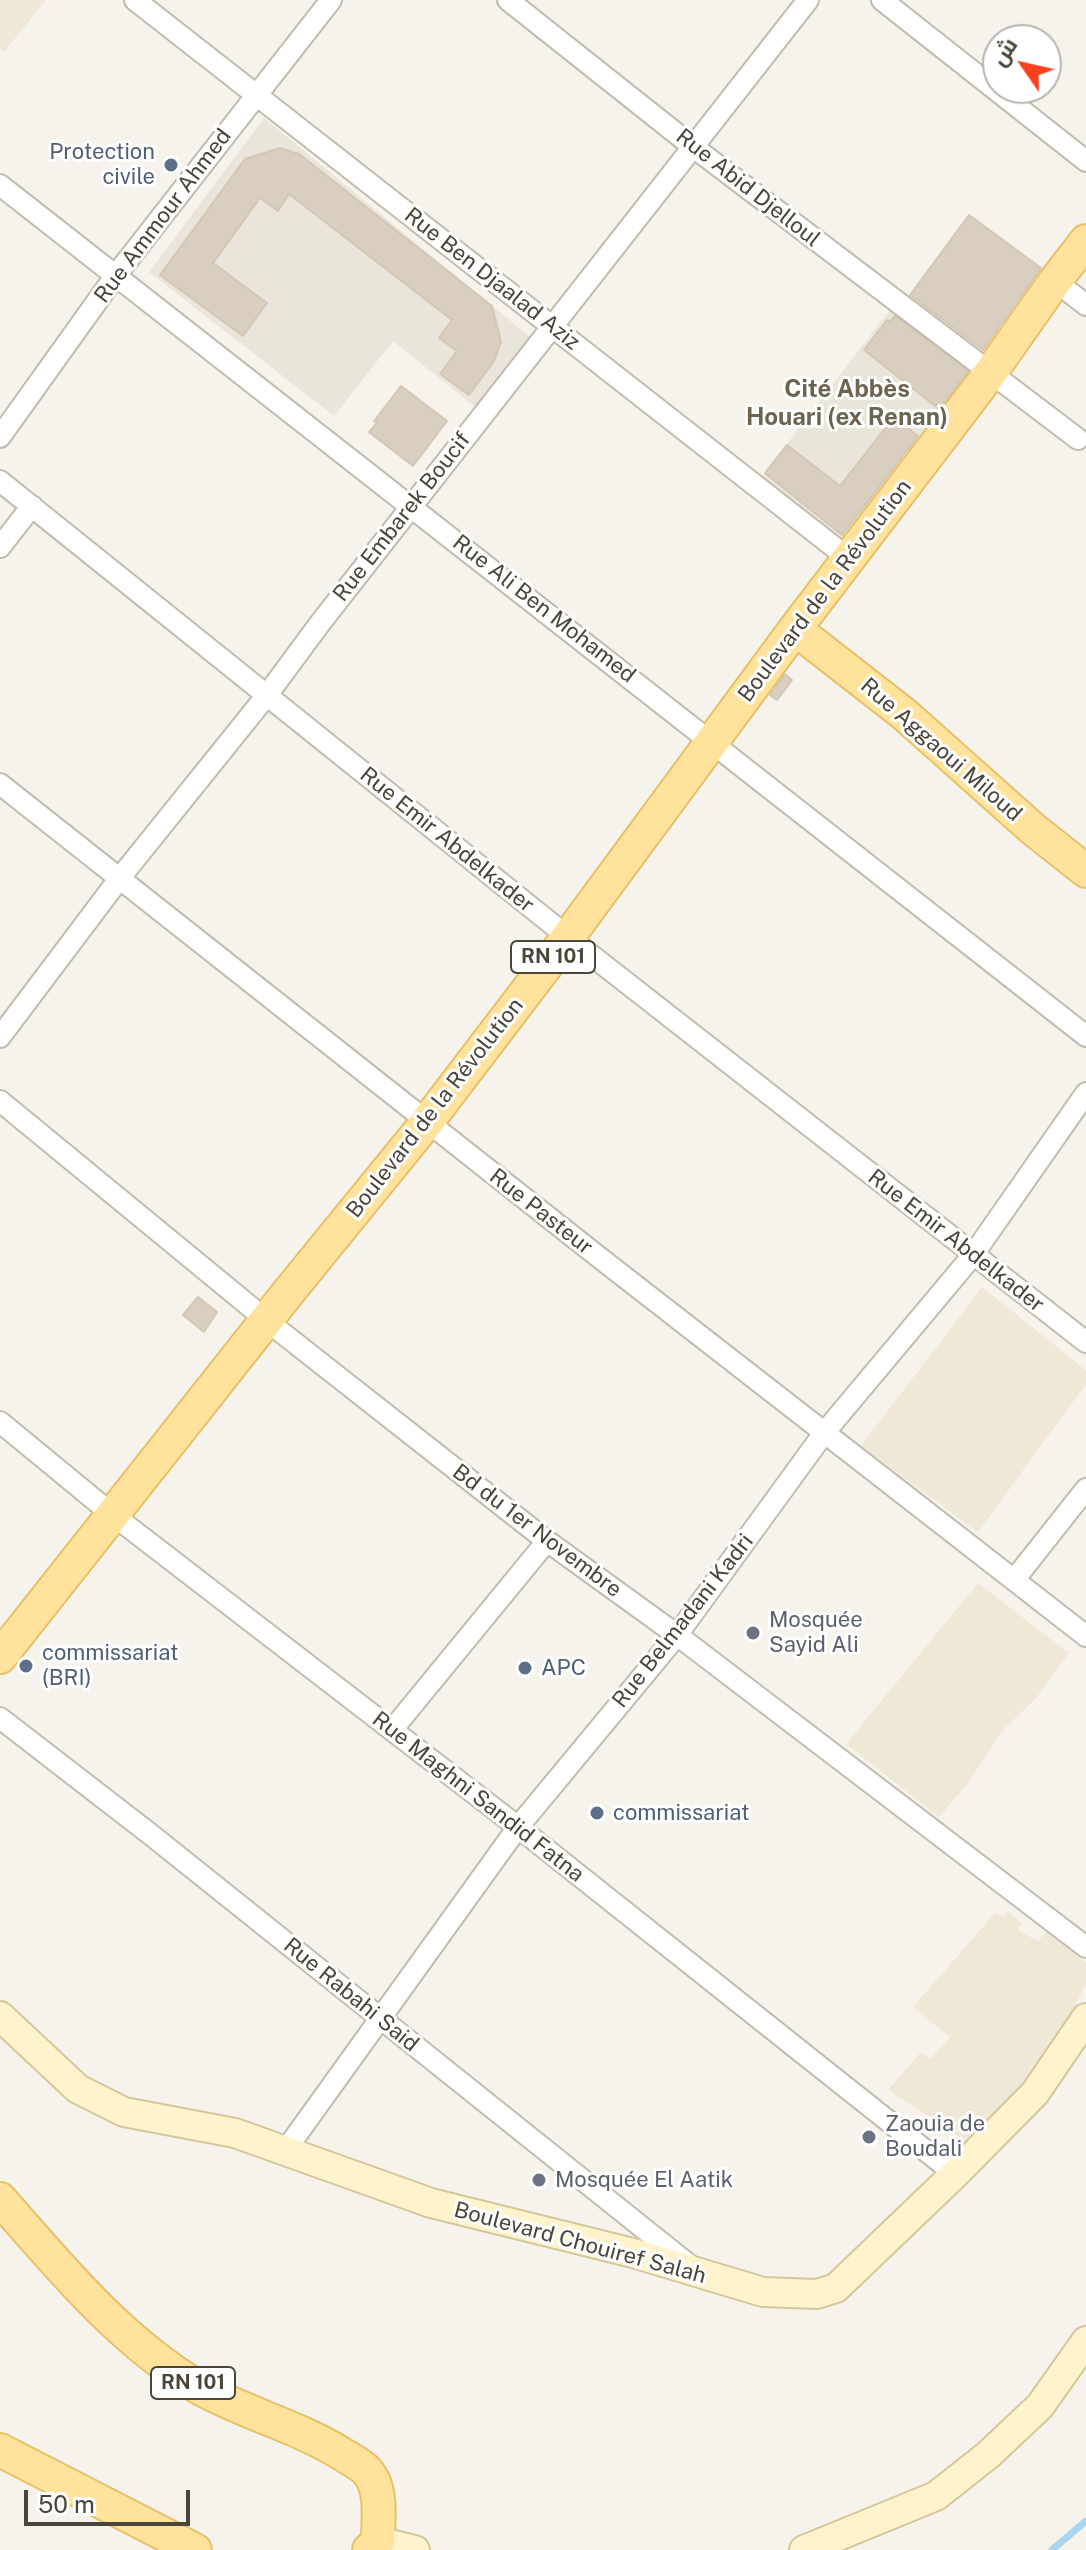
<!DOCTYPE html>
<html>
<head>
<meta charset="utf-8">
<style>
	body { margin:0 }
	#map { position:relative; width:1086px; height:2550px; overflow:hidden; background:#f6f3ec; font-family:"Public Sans",Cairo,sans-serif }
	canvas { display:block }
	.north { position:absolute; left:982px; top:24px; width:80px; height:80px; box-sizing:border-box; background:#fff; border:2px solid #b7b4b0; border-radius:50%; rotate:304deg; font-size:22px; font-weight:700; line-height:32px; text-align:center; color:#4b4439 }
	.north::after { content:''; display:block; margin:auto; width:28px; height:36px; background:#fc3f1d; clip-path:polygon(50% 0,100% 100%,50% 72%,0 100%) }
	.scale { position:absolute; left:24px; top:2490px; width:166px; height:36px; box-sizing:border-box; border:4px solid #4b4439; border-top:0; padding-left:10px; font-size:24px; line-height:28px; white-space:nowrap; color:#4b4439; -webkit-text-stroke:6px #fff; paint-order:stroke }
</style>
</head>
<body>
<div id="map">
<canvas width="1086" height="2550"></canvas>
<div class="north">ش</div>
<div class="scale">50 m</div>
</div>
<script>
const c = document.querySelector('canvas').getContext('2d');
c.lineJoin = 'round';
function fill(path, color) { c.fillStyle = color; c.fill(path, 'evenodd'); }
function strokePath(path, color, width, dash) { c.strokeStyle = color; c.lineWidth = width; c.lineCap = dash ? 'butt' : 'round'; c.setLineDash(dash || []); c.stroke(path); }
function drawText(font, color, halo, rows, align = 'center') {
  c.font = font + ' "Public Sans",sans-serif'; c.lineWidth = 6; c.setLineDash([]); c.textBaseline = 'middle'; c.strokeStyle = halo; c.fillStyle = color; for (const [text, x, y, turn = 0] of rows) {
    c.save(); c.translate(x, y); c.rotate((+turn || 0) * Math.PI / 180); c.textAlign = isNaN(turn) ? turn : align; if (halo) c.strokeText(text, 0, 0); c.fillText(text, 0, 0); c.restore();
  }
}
fill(new Path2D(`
	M264,118L531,338L478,409L393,341L334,416L149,272Z
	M896,302L984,372L849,548L760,479Z`), '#eae5da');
fill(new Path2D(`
	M0,0H46L4,52L0,49Z
	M982,1287L1086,1370V1384L978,1532L861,1446Z
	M978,1583L1069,1653L1037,1697L1001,1732L969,1782L939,1817L846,1744Z
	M1008,1912L1022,1923L1017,1930L1038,1941L1046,1932L1062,1942L1066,1937L1086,1950L1080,1959L1086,1962V1983L1049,2063L966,2141L888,2090L920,2053L931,2058L950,2037L913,2007L995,1913L1004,1917Z`), '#efe8d6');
strokePath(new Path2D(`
	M1052,2550L1086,2521`), '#a9d4f2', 7);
const building = new Path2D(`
	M280,148L299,154L492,306L501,342L494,361L469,395L440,374L457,351L439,338L452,320L289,194L278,211L260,198L213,263L267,303L243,336L160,275L245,159Z
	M969,215L1041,268L983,350L910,295Z
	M895,316L968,371L939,409L864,350L887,320L890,322Z
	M401,386L447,421L413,466L369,432L377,423L374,421Z
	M894,417L918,436L842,535L765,473L787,445L840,486Z
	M785,674L792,680L777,700L770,695Z
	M198,1297L217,1312L204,1332L183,1315Z`);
fill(building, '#d8cfc1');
strokePath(building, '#d3c7b4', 2);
const street = new Path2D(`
	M135,0L848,558
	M508,0L692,146L1078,439
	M882,0L1086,161
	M0,185L1086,1036
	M1055,281L1086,305
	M0,437L116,275L331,0
	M0,481L568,937L1086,1342
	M0,547L32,506
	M0,784L600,1258L1086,1636
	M0,1037L119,879L267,695L321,622L808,0
	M0,1101L281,1332L547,1541L677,1635L1086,1947
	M0,1422L113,1515L518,1827L955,2174
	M1014,1580L1086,1489
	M0,1718L150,1834L688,2264
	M392,1730L547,1541
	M285,2151L518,1827L677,1635L824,1433L973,1255L1086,1093`);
const secondary = new Path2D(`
	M0,2016L78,2089L124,2112L235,2133L431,2203L633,2253L763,2292L817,2294L836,2288L955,2174L1035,2093L1086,2018
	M378,2541L415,2550
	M804,2550L936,2496L988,2455L1040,2406L1086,2341`);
const primary = new Path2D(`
	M795,629L904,714L1033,829L1086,871
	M0,1657L287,1294L427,1122L568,937L795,629L991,372L1055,281L1086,241
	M0,2199C60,2267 119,2340 198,2387C244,2413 297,2426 342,2454C350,2459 360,2464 367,2471C383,2489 378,2519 378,2541L369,2550
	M0,2450L195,2550`);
strokePath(street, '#c2bbae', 24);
strokePath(secondary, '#d6c79b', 32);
strokePath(primary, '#e6c16a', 36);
strokePath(street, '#fff', 20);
strokePath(secondary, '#fff3cd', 28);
strokePath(primary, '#ffe39c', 32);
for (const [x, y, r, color] of [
	[171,165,8,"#5c6f8a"],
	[753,1633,8,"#6b7280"],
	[26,1666,8,"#5c6f8a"],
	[525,1668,8,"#5c6f8a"],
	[597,1813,8,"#5c6f8a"],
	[869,2137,8,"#6b7280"],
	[539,2180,8,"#6b7280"]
]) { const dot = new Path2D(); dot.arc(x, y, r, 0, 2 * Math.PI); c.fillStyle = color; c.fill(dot); strokePath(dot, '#fff', 3); }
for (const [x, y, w] of [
	[553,957,84],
	[193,2383,84]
]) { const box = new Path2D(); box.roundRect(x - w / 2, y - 16, w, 32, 6); c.fillStyle = '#fff'; c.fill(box); strokePath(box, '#4b4439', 2); }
drawText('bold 20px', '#4b4439', null, [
	["RN 101",553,957],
	["RN 101",193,2383]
]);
drawText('22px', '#4e5e75', '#fff', [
	["Protection",155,152,"right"],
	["civile",155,177,"right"],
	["commissariat",42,1653],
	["(BRI)",42,1678],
	["APC",541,1668],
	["commissariat",613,1813]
], 'left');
drawText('22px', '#4b4439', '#fff', [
	["Rue Abid Djelloul",748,188,38],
	["Rue Ammour Ahmed",163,216,-53],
	["Rue Ben Djaalad Aziz",492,279,38],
	["Rue Embarek Boucif",402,517,-52],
	["Boulevard de la Révolution",825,591,-53],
	["Rue Ali Ben Mohamed",544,609,38],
	["Rue Aggaoui Miloud",941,750,41],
	["Rue Emir Abdelkader",447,840,39],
	["Boulevard de la Révolution",435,1108,-52],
	["Rue Pasteur",541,1212,38],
	["Rue Emir Abdelkader",956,1241,38],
	["Bd du 1er Novembre",537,1531,37],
	["Rue Belmadani Kadri",683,1621,-52],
	["Rue Maghni Sandid Fatna",478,1797,38],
	["Rue Rabahi Said",351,1995,39],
	["Boulevard Chouiref Salah",580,2243,15]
]);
drawText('22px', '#5b616d', '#fff', [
	["Mosquée",769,1620],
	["Sayid Ali",769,1645],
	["Zaouia de",885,2124],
	["Boudali",885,2149],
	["Mosquée El Aatik",555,2180]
], 'left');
drawText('bold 24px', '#6e6250', '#fff', [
	["Cité Abbès",847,390],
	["Houari (ex Renan)",847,418]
]);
</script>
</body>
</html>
